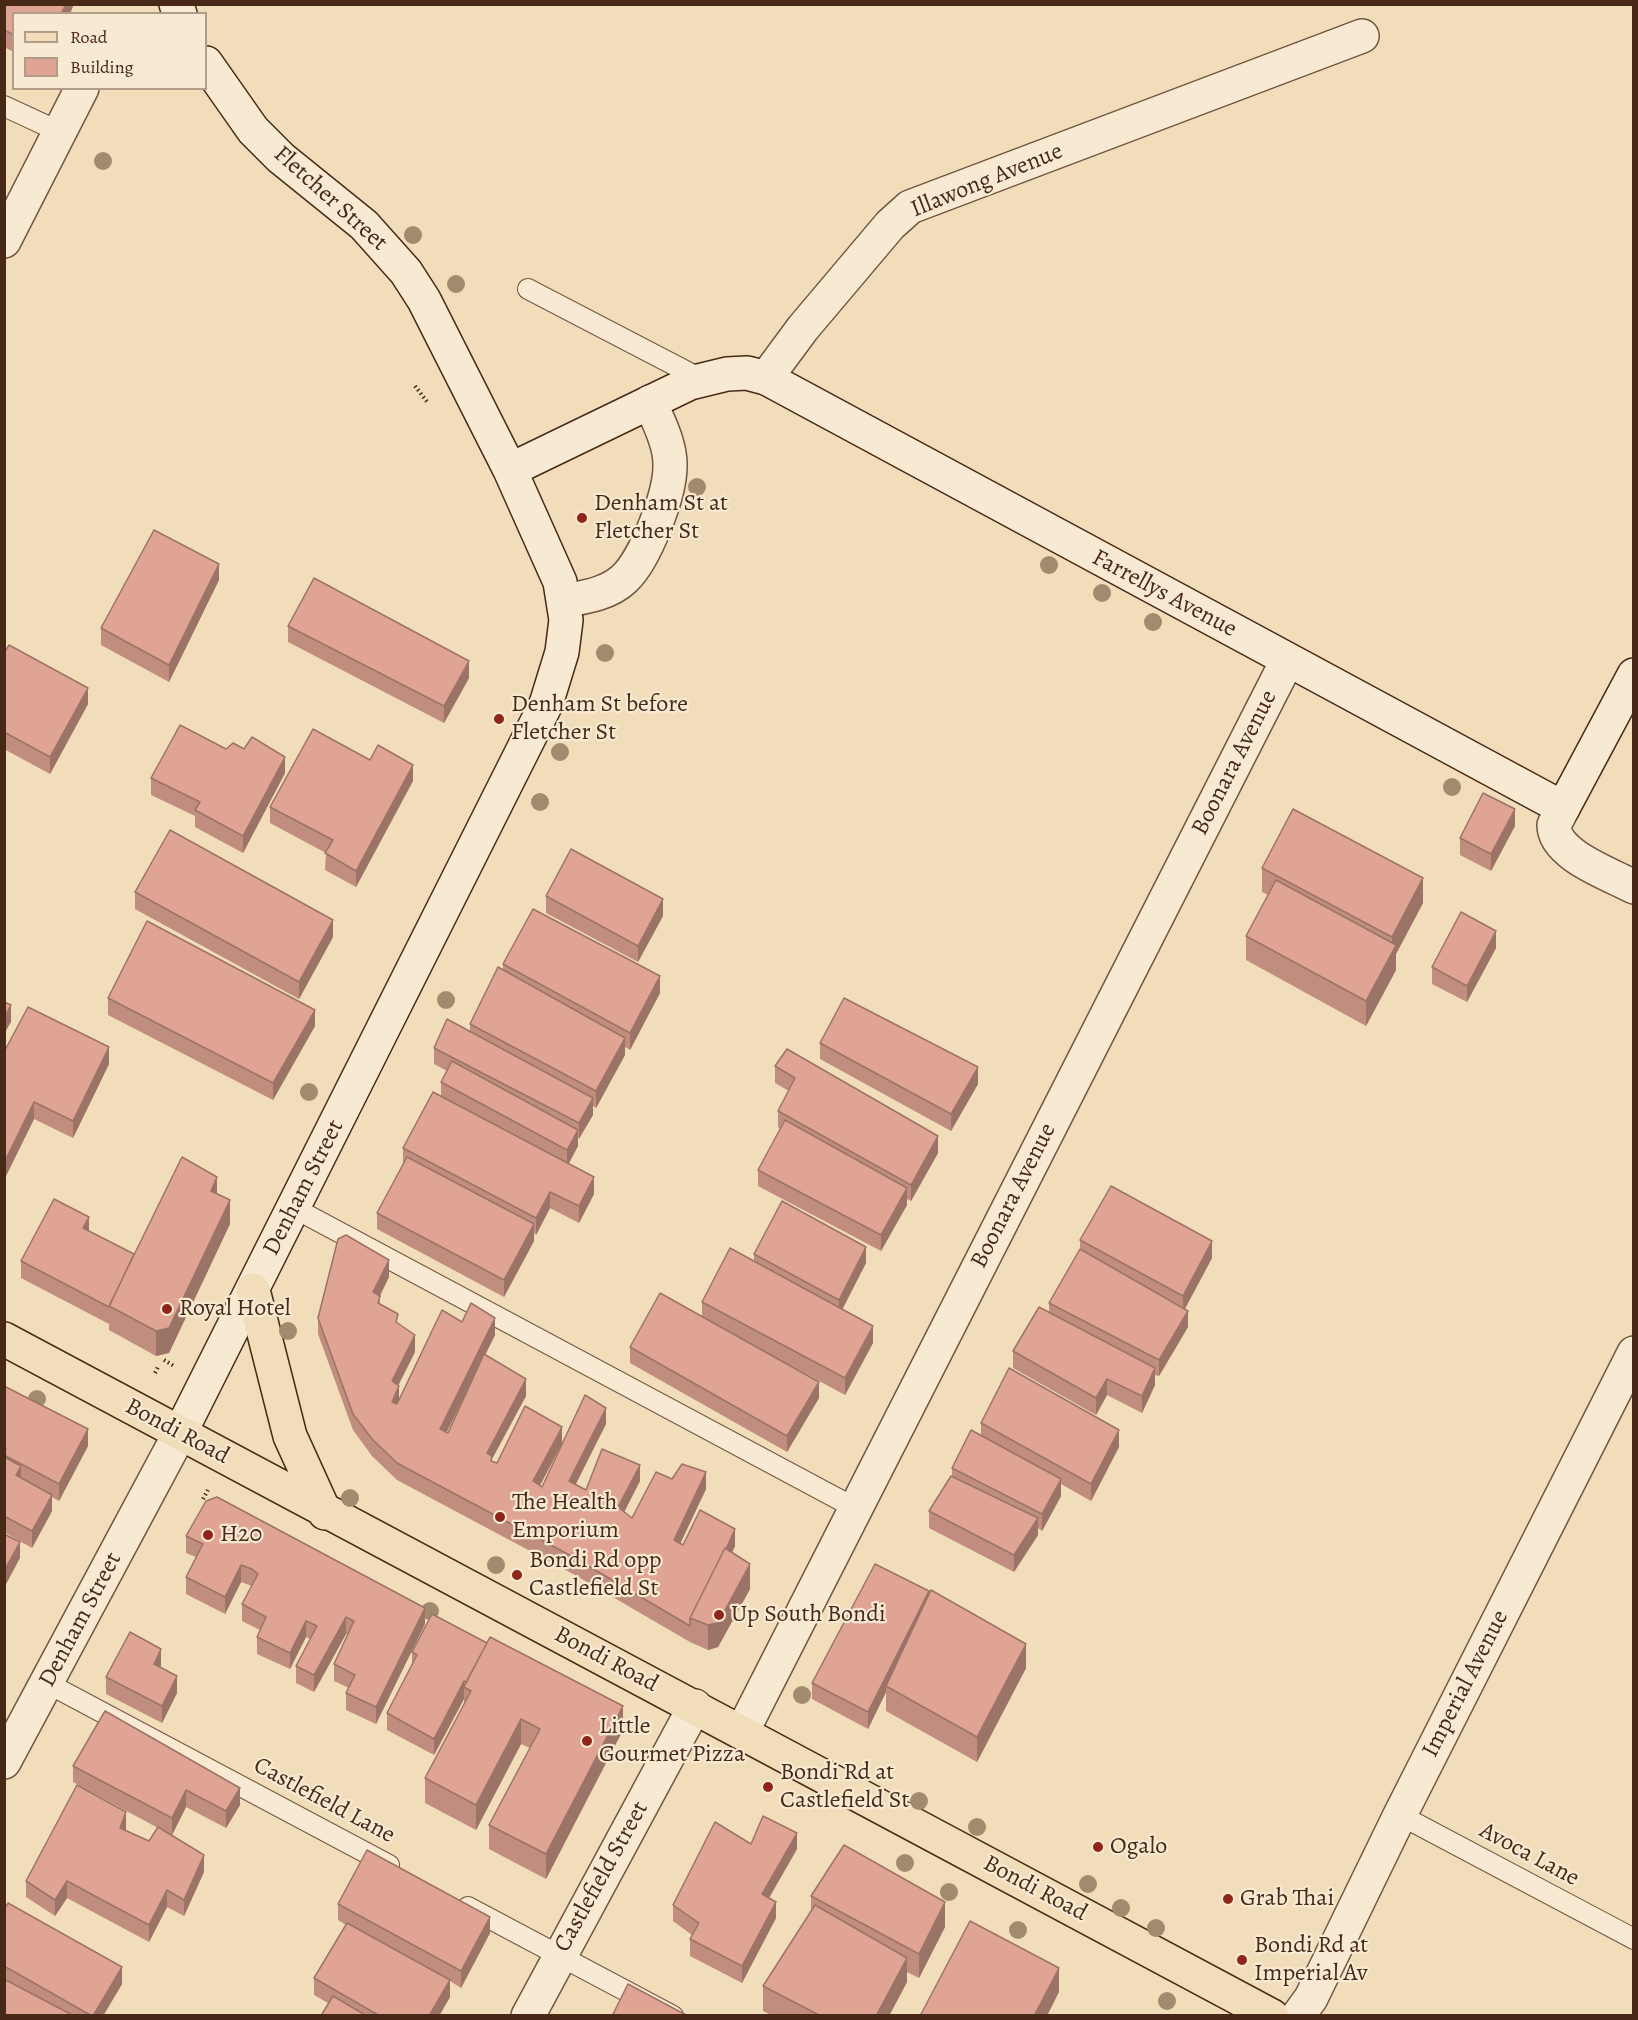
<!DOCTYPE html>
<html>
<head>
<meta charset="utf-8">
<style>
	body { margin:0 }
	#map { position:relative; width:1638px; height:2020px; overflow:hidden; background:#f2ddba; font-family:Alegreya,serif }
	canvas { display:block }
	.frame { position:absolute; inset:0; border:6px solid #482917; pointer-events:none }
	.legend { position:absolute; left:12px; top:12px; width:195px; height:78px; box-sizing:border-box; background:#f7e9d2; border:2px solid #b19c87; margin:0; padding:8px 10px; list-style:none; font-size:18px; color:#482917 }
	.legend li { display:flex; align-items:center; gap:12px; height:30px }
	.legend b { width:30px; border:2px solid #b19c87 }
</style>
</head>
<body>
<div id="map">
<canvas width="1638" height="2020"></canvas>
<div class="frame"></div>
<ul class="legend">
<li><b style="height:8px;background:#f2ddba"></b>Road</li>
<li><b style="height:16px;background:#dfa493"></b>Building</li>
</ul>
</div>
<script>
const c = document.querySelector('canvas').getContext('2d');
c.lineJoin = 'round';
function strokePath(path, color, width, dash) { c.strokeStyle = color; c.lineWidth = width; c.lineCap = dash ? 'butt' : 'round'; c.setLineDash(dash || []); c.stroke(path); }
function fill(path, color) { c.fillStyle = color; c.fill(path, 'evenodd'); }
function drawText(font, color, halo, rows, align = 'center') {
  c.font = font + ' Alegreya,serif'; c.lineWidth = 4.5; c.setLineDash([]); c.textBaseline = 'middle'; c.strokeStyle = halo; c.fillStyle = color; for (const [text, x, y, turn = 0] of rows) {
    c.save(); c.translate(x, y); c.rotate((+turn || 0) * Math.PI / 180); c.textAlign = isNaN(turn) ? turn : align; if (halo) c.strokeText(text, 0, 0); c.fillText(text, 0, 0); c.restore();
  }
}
const lane = new Path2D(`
	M4,106L60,132
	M528,289L703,380
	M294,1208L855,1508
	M47,1683L389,1865
	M1400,1815L1634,1939
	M468,1907L673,2016`);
const street = new Path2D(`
	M4,241L82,88
	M766,378L803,328L890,225L910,207L1362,36
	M564,601C585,597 608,594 624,579C645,560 671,493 670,464C670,443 658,421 650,402
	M1563,808L1554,825C1554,855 1610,874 1634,887
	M742,1732L1287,661
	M4,1762L180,1433
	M528,2016L695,1706
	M1298,2016L1311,1998L1400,1815L1634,1353`);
const secondary = new Path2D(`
	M176,4L180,14
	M510,470L690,383L727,374L747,373L766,378L1563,808L1634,675
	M180,1433L546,704L562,652L566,620L560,582L510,470L424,300L406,272L364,225L281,158L253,130L206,63`);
const primary = new Path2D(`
	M253,1290L290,1436L325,1513
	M4,1339C425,1567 850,1789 1272,2016`);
strokePath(lane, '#725640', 22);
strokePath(street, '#725640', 36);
strokePath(secondary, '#482917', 36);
strokePath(primary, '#482917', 36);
strokePath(new Path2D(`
	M415,386L428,403
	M164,1360L174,1366
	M155,1373L159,1365
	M203,1499L208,1490`), '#482917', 4, [1.5, 3]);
strokePath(lane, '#f7e9d2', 20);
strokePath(street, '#f7e9d2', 33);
strokePath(secondary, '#f7e9d2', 33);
strokePath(primary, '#f2ddba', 33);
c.fillStyle = '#a28a6e';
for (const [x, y] of [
	[103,161],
	[413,235],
	[456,284],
	[697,487],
	[1049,565],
	[1102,593],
	[1153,622],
	[605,653],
	[560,752],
	[1452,787],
	[540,802],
	[446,1000],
	[309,1092],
	[288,1331],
	[37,1399],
	[350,1498],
	[496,1565],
	[430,1611],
	[802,1695],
	[919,1801],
	[977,1827],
	[905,1863],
	[1088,1884],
	[949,1892],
	[1121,1908],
	[1156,1928],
	[1018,1930],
	[1167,2001]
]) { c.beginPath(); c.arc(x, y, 9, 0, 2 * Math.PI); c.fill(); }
fill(new Path2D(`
	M4,5L14,14V52L4,47Z
	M219,580L169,682L101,645V628Z
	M288,626L469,678L444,723L288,642Z
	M4,653L88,704L50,774L4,749Z
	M226,749L285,773L243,853L195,827V816L151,795V778Z
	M370,760L413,781L356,887L325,870L326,853L270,823V807Z
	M1515,826L1491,871L1460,855V838Z
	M1262,868L1423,903L1396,954V970L1366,1026L1246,960V936L1268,895L1262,892Z
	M135,892L333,937L299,999L135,909Z
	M546,896L663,916L638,962L546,913Z
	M1496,948L1467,1002L1432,984V967Z
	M503,964L660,993L630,1050L625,1047V1055L596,1108L593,1106V1115L578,1139V1146L568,1164L594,1194L579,1223L550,1208L536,1235L534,1233V1241L504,1297L377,1229V1213L403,1164V1148L441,1097V1082L447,1071L434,1064V1048L470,1031V1024L503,970Z
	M108,998L315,1026L273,1100L108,1015Z
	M820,1043L978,1084L951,1131L820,1059Z
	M4,1052L109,1064L73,1138L34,1119L4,1180Z
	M775,1066L938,1153L911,1201L907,1199V1205L881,1251L758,1186V1170L780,1129L778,1127V1111L789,1091L775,1083Z
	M217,1193L230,1224L169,1353L156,1356L109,1330V1324L21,1278V1261L89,1231L134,1254Z
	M1080,1240L1212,1258L1185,1309L1188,1327L1159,1376L1155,1375V1385L1142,1413L1107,1395L1096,1415L1013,1368V1351L1049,1312V1303L1080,1249Z
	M754,1254L866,1263L842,1309L873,1343L845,1395L788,1364L819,1398L787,1452L630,1363V1347L702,1316V1302L754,1262Z
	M389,1277L380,1296V1304L398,1323L415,1352L398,1385L399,1400L462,1322L495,1335L485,1355L526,1396L492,1459V1462L497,1463L562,1443L606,1424L576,1484L586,1490L640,1481L624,1512L632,1518L672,1479L706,1489L680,1543L683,1545L735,1546L732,1553L750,1589L718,1647L708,1650L690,1642L575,1575L397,1480L372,1456L353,1430L318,1334V1318ZM464,1398L448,1433L447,1432ZM561,1446L542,1487L540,1486Z
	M4,1386L88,1446L59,1501L52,1497V1511L32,1548L4,1532Z
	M981,1423L1119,1447L1091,1501L1061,1484V1496L1042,1531L1038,1528V1535L1014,1572L929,1528V1511L952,1476V1468L981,1436Z
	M186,1536L425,1624L376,1724L346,1710V1693L349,1688L334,1681V1664L348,1635L346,1634L314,1692L296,1683V1666L310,1639L306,1637L290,1669L257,1654V1637L260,1630L242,1621V1604L252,1586L241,1582L225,1614L186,1594V1577L196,1557L186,1553Z
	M929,1596L1026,1668L977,1762L886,1711V1692L868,1729L812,1699V1683Z
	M412,1652L623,1730L546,1879L489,1849V1825L530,1748L521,1744L476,1830L425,1803V1778L464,1704V1699L434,1755L387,1730V1713L412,1665Z
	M161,1665V1667L177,1693L162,1723L106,1694V1677Z
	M105,1711L240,1805L226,1828L186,1807L172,1835L204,1872L184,1916L167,1907L149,1942L67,1898L55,1916L26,1897V1881L126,1829V1830L149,1841L158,1828L73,1782V1766Z
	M751,1844L797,1849L769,1898L776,1918L742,1983L690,1956V1939L692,1935L673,1921V1905Z
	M811,1896L945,1927L919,1978L907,1972V1982L889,2016H773L763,2011V1986L811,1912Z
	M338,1904L490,1933L461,1988L450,1981V1997L439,2016H322V2014L328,2003L314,1995V1978L346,1925L338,1920Z
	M4,1910L122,1984L103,2016H4Z`), '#c08d7e');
fill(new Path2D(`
	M66,4H74L70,14H61Z
	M219,564V580L169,682V665Z
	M469,661V678L444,723V706Z
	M88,688V704L50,774V757Z
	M285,757V773L243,853V836Z
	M413,765V781L356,887V871Z
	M1515,809V826L1491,871V854Z
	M1423,878V903L1396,954V970L1366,1026V1001L1392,953V937Z
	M663,899V916L638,962V946Z
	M333,920V937L299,999V982Z
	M1496,931V948L1467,1002V986Z
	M660,976V993L630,1050V1033Z
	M11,1005V1022L4,1034V1018Z
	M315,1010V1026L273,1100V1083Z
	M625,1038V1055L596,1108V1091Z
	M109,1047V1064L73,1138V1121Z
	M978,1067V1084L951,1131V1114Z
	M593,1098V1115L579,1139V1123Z
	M34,1102V1119L4,1180V1163Z
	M578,1130V1146L567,1167V1150Z
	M938,1136V1153L911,1201V1185Z
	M217,1177V1201L211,1191Z
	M594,1177V1194L579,1223V1206Z
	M907,1188V1205L881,1251V1235Z
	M550,1192V1208L536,1235V1218Z
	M230,1200V1224L169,1353L156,1356V1331Z
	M89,1217V1233L83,1228Z
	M534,1224V1241L504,1297V1280Z
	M1212,1241V1258L1183,1312V1296Z
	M866,1247V1263L839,1316V1300Z
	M389,1260V1277L373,1309V1292Z
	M1188,1311V1327L1159,1376V1360Z
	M495,1318V1335L440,1445V1429Z
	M873,1326V1343L845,1395V1378Z
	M415,1335V1352L392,1398V1381Z
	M1155,1368V1385L1142,1413V1396Z
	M526,1379V1396L492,1459V1473L487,1453Z
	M1107,1379V1395L1096,1415V1398Z
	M819,1382V1398L787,1452V1436Z
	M399,1386V1402L392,1418V1402Z
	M606,1408V1424L569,1497V1481Z
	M562,1427V1443L533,1498V1481Z
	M88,1429V1446L59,1501V1484Z
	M1119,1430V1447L1091,1501V1484Z
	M640,1465V1481L618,1524V1507Z
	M21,1466V1483L16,1475Z
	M706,1472V1489L674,1557V1540Z
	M1061,1479V1496L1042,1531V1514Z
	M52,1495V1511L32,1548V1531Z
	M1038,1518V1535L1014,1572V1555Z
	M735,1529V1546L699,1622L693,1619Z
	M20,1542V1558L4,1588V1571Z
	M750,1564V1589L718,1647L708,1650V1625Z
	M241,1565V1582L225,1614V1597Z
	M929,1591V1608L886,1686V1692L868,1729V1712Z
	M425,1608V1624L376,1724V1707Z
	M346,1617V1634L314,1692V1675Z
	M306,1621V1637L290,1669V1653Z
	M1026,1644V1668L977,1762V1737Z
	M161,1649V1665L154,1680V1664Z
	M177,1676V1693L162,1723V1706Z
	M464,1681V1699L434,1755V1739Z
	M623,1706V1730L546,1879V1854Z
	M521,1719V1744L476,1830V1805Z
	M240,1788V1805L226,1828V1811Z
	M186,1790V1807L172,1835V1818Z
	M126,1812V1829L120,1844V1828Z
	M797,1833V1849L762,1910V1894Z
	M204,1855V1872L184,1916V1900Z
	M67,1881V1898L55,1916V1900Z
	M167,1890V1907L149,1942V1925Z
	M776,1902V1918L742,1983V1966Z
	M945,1902V1927L919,1978V1954Z
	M490,1917V1933L461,1988V1971Z
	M907,1958V1982L889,2016H876Z
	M122,1967V1984L103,2016H93Z
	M1059,1968V1992L1047,2016H1034Z
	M450,1980V1997L439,2016H429Z`), '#9c7367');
const building = new Path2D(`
	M5,4H66L61,14H14V35L4,30Z
	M154,530L219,564L169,665L101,628Z
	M314,578L469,661L444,706L288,626Z
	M9,645L88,688L50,757L4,732V653Z
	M180,725L226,749L233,743L244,749L252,737L285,757L243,836L195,810L200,802L151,778Z
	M313,729L370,760L378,745L413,765L356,871L325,853L333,840L270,807Z
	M1483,793L1515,809L1491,854L1460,838Z
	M1293,809L1423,878L1392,937L1262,868Z
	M170,830L333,920L299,982L135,892Z
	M571,849L663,899L638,946L546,896Z
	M1276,880L1396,945L1366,1001L1246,936Z
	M533,909L660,976L630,1033L503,964Z
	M1461,912L1496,931L1467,986L1432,967Z
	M147,921L315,1010L273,1083L108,998Z
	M498,967L625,1038L596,1091L470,1024Z
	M844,998L978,1067L951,1114L820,1043Z
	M4,1002L11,1005L4,1018Z
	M28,1007L109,1047L73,1121L34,1102L4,1163V1052Z
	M447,1019L593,1098L579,1123L434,1048Z
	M787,1049L938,1136L911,1185L778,1111L795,1078L775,1066Z
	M452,1061L578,1130L567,1150L441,1082Z
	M433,1092L594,1177L579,1206L550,1192L536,1218L403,1148Z
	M785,1120L907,1188L881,1235L758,1170Z
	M182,1157L217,1177L211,1191L230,1200L169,1328L156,1331L109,1306Z
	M407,1157L534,1224L504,1280L377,1213Z
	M1111,1186L1212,1241L1183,1296L1080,1240Z
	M54,1199L89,1217L83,1228L134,1254L109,1307L21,1261Z
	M782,1201L866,1247L839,1300L754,1254Z
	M346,1235L389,1260L373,1292L380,1296L378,1303L398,1314L396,1322L415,1335L392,1381L399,1386L392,1402L397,1404L442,1310L462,1322L471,1303L495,1318L440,1429L448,1433L484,1354L526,1379L487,1453L492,1456L491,1461L497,1463L525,1406L562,1427L533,1481L542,1487L585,1395L606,1408L569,1481L586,1490L602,1449L640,1465L618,1507L632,1518L656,1472L672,1479L682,1464L706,1472L674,1540L683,1545L700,1510L735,1529L726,1549L725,1548L690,1618V1626L575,1558L397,1463L372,1439L353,1414L318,1318L338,1239Z
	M730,1248L873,1326L845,1378L702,1302Z
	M1080,1249L1188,1311L1159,1360L1049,1303Z
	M660,1293L819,1382L787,1436L630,1347Z
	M1039,1307L1155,1368L1142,1396L1107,1379L1096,1398L1013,1351Z
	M1009,1368L1119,1430L1091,1484L981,1423Z
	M4,1386L88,1429L59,1484L4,1455L6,1449L4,1448Z
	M971,1430L1061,1479L1042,1514L952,1468Z
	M4,1457L21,1466L16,1475L52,1495L32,1531L4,1516Z
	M951,1476L1038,1518L1014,1555L929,1511Z
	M217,1497L425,1608L376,1707L346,1693L355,1675L334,1664L354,1621L346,1617L314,1675L296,1666L317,1626L306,1621L290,1653L257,1637L266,1617L242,1604L258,1574L252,1569L241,1565L225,1597L186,1577L203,1544L186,1536L206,1501Z
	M4,1534L20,1542L4,1571Z
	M725,1548L750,1564L718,1623L708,1625L690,1618Z
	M875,1564L929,1591L868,1712L812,1683Z
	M931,1590L1026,1644L977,1737L886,1686Z
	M432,1614L487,1643L466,1682L464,1681L434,1739L387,1713L417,1655L412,1652Z
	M130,1632L161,1649L154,1664L177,1676L162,1706L106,1677Z
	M490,1637L623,1706L546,1854L489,1825L540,1729L521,1719L476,1805L425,1778L471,1691L464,1687Z
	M105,1711L240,1788L226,1811L186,1790L172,1818L73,1766Z
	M77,1785L126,1812L120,1828L149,1841L158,1827L204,1855L184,1900L167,1890L149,1925L67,1881L55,1900L26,1881Z
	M763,1816L797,1833L762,1894L776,1902L742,1966L690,1939L699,1923L673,1905L715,1822L751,1844Z
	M844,1845L945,1902L919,1954L811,1896Z
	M367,1850L490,1917L461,1971L338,1904Z
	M8,1903L122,1967L93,2016H92L4,1966V1910Z
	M815,1905L907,1958L876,2016H821L763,1986Z
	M970,1921L1059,1968L1034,2016H920Z
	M347,1923L450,1980L429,2016H380L314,1978Z
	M4,1979L74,2016H4Z
	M628,1984L688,2016H612Z
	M333,1996L367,2016H326L322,2014Z`);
fill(building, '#dfa493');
strokePath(building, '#9c7367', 1.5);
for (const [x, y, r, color] of [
	[582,518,6,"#8f2418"],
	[499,719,6,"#8f2418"],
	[167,1309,6,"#8f2418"],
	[500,1517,6,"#8f2418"],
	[208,1535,6,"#8f2418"],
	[517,1575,6,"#8f2418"],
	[719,1615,6,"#8f2418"],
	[587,1741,6,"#8f2418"],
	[768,1787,6,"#8f2418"],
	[1098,1847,6,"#8f2418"],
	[1228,1899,6,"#8f2418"],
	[1242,1960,6,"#8f2418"]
]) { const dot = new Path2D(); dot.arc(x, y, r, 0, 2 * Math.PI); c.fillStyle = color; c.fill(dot); strokePath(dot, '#f7e9d2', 2); }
drawText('24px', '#482917', '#f7e9d2', [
	["Illawong Avenue",987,181,-22],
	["Fletcher Street",330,199,42],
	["Farrellys Avenue",1164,594,28],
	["Boonara Avenue",1235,763,-63],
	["Denham Street",304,1188,-63],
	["Boonara Avenue",1014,1196,-63],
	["Bondi Road",177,1432,28],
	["Denham Street",81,1620,-62],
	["Bondi Road",606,1660,28],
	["Imperial Avenue",1466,1684,-63],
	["Castlefield Lane",324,1801,28],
	["Avoca Lane",1529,1855,28],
	["Castlefield Street",602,1877,-61],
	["Bondi Road",1035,1889,28]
]);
drawText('24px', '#482917', '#f7e9d2', [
	["Denham St at",594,504],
	["Fletcher St",594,532],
	["Denham St before",511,705],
	["Fletcher St",511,733],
	["Royal Hotel",179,1309],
	["The Health",512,1503],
	["Emporium",512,1531],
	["H20",220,1535],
	["Bondi Rd opp",529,1561],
	["Castlefield St",529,1589],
	["Up South Bondi",731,1615],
	["Little",599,1727],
	["Gourmet Pizza",599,1755],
	["Bondi Rd at",780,1773],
	["Castlefield St",780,1801],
	["Ogalo",1110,1847],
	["Grab Thai",1240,1899],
	["Bondi Rd at",1254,1946],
	["Imperial Av",1254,1974]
], 'left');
</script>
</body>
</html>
